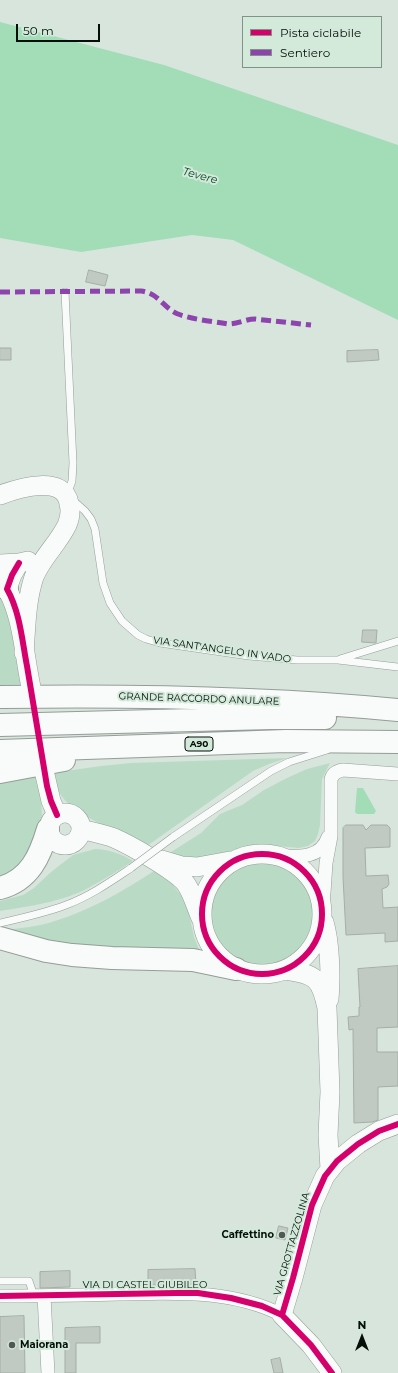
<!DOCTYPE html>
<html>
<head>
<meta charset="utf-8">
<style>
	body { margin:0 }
	#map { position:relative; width:398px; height:1373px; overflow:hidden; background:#d8e5dc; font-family:Montserrat,sans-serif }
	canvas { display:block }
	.legend { position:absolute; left:242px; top:16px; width:140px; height:52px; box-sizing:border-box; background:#d3eada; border:1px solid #819286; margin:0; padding:5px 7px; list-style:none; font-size:12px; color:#060e09 }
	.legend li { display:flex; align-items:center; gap:8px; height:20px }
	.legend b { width:20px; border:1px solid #819286 }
	.north { position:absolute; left:342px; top:1317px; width:40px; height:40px; -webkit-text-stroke:3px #d3eada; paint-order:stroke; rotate:0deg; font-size:11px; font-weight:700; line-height:16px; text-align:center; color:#060e09 }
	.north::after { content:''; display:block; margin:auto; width:14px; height:18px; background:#060e09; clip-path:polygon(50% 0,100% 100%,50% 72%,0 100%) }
	.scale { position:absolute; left:16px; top:24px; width:84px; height:18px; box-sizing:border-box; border:2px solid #060e09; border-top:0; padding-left:5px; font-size:12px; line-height:14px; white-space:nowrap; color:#060e09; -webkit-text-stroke:3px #d3eada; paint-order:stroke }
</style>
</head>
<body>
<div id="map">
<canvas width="398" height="1373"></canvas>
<ul class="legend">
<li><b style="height:5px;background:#d6006c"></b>Pista ciclabile</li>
<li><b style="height:5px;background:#8e44ad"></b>Sentiero</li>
</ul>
<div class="north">N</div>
<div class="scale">50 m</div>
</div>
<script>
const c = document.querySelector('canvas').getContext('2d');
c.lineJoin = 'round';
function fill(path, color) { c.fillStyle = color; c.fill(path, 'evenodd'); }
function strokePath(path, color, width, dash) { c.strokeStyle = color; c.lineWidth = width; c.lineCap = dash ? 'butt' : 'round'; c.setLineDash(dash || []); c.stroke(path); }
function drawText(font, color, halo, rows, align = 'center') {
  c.font = font + ' Montserrat,sans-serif'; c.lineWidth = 4; c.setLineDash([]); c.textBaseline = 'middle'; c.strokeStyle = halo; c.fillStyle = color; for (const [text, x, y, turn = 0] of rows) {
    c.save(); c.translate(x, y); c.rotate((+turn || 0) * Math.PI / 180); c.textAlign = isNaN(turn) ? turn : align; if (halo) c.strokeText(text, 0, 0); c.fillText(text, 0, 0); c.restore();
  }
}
fill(new Path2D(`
	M0,597C13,622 16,657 21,686L0,685Z
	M287,758L269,764L253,771L147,846C125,835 84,819 68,803C59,795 55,785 52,773L101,766L131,763Z
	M330,763L322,779L320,825L318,834L315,841L308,846L299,848L264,845L245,846L211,858L196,860L168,854L201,833L220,814L242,805L264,790L287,778L307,769Z
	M37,774L41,796L42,818L39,839L34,856L0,881V780Z
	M95,849C108,849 122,854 133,861C119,870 105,879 90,887C63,902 30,906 0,911V901L23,895L34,888L51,872L73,855Z
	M209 914a53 53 0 1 1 106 0a53 53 0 1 1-106 0Z
	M154,871L172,884L185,900L188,909L194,937L201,954L94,949L0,931C18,928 38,927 55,921C91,910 123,891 154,871Z`), '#b9dbc5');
fill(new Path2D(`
	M0,22L164,65L398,145V320L233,240L192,235L81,252L0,238Z
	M357,788H363L376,811L374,814H357L355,812Z`), '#a2ddb8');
const building = new Path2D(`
	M89,270L108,275L105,286L86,282Z
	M0,348H11V360H0Z
	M378,350L379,360L347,362V351Z
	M363,630H377L376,643L362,642Z
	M346,825H363L366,830L371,825H387L390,828V847L365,848L366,876L388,875L389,884L387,887L382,889L383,908L398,907V941L385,942V933L346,935L343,877V828Z
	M398,966V1027L377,1028V1052H398V1086L378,1087V1120L372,1122L354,1123L353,1029L349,1030L348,1017L359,1016V1007H360L358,969Z
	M279,1226L288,1228L285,1240L276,1238Z
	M195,1269L196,1284L148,1285V1270Z
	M70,1271V1287L40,1288V1272Z
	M24,1316L25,1373H0V1317Z
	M100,1327V1343H76V1373H65V1328Z
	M280,1358L283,1373H274L271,1360Z`);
fill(building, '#c0cac3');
strokePath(building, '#a4aea7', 1);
strokePath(new Path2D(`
	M31,687L43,763`), '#b8c5bc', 19, [19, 10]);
const lane = new Path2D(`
	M65,292L73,463L72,481L67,495L85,511L91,519L95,529L103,583L110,603L122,621L138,635L146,639L160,643L249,656L297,660H338L398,667
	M340,659L398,641
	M173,837L271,771L289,762L327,750
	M0,923C22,918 45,913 66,905C90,896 110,882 131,868
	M0,1281H29L34,1296`);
const street = new Path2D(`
	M273,856C294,856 320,861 328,837
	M322,905L324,893L326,863L331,836V780C332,774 337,771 343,770L398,774
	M0,1296C40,1296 80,1295 119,1294C174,1293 231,1289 282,1315
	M44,1296L48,1373`);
const secondary = new Path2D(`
	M0,495C19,488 65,474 69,504C71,511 70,518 67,525C58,544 42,557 34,577C26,601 26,627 24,653
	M19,563L12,575L7,589C23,618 24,655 31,687
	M0,564L19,563L28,561
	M45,775L51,801L57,815
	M49 829a16 16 0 1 1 32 0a16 16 0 1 1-32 0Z
	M81,829C92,832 103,834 114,838C130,845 176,871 186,884C193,894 196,907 201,918
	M202 914a60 60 0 1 1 120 0a60 60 0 1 1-120 0Z
	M162,860L182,866L197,867L230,861
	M324,922C330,942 331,978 329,999
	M285,970C315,974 321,978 327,1008L330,1092L328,1135L330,1169
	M332,1373L311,1345L282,1315L293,1278L312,1205L325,1176L337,1161L358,1144L379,1131L398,1124`);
const highway = new Path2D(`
	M0,581L7,589
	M0,697C133,695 266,697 398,710
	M0,725L271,718H325
	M0,751L286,741L398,742
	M0,772L64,760
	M0,888C30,880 40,856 48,829
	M0,938L46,951L72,955L112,958L193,960L236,969`);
strokePath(lane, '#949d97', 8);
strokePath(street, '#949d97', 14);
strokePath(secondary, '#949d97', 20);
strokePath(highway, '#949d97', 24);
strokePath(lane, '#f9fbfa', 7);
strokePath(street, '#f9fbfa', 13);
strokePath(secondary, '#f9fbfa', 19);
strokePath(highway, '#f9fbfa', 22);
const laneBridge = new Path2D(`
	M131,868L173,837`);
strokePath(laneBridge, '#949d97', 8, []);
strokePath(laneBridge, '#f9fbfa', 7);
strokePath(new Path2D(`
	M0,292L141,291C159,293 163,308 178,314C194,320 212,321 228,324C238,324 246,319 255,319L311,325`), '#8e44ad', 5, [10, 5]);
strokePath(new Path2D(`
	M19,563L12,575L7,589C20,612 22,640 27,666C34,706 40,746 47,786L51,801L57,815
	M202 914a60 60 0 1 1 120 0a60 60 0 1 1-120 0Z
	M0,1296L176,1293H198L231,1298L262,1306L282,1315L311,1345L332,1373
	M282,1315L293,1278L312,1205L325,1176L337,1161L358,1144L379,1131L398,1124`), '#d6006c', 6);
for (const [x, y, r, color] of [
	[282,1235,4,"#505953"],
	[12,1345,4,"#505953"]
]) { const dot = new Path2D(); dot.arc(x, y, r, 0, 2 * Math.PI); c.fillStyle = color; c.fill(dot); strokePath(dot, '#d3eada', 1.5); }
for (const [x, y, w] of [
	[199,744,28]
]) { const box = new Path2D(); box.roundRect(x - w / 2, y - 7, w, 14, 3); c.fillStyle = '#d3eada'; c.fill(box); strokePath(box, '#060e09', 1); }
drawText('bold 9px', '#060e09', null, [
	["A90",199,744]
]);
drawText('10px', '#060e09', '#d3eada', [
	["VIA SANT'ANGELO IN VADO",222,650,8],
	["GRANDE RACCORDO ANULARE",199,699,2],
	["VIA GROTTAZZOLINA",292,1244,-74],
	["VIA DI CASTEL GIUBILEO",145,1285]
]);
drawText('bold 10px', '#060e09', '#d3eada', [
	["Caffettino",274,1235],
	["Maiorana",20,1345,"left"]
], 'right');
drawText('italic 11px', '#064627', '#d3eada', [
	["Tevere",200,176,15]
]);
</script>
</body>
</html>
